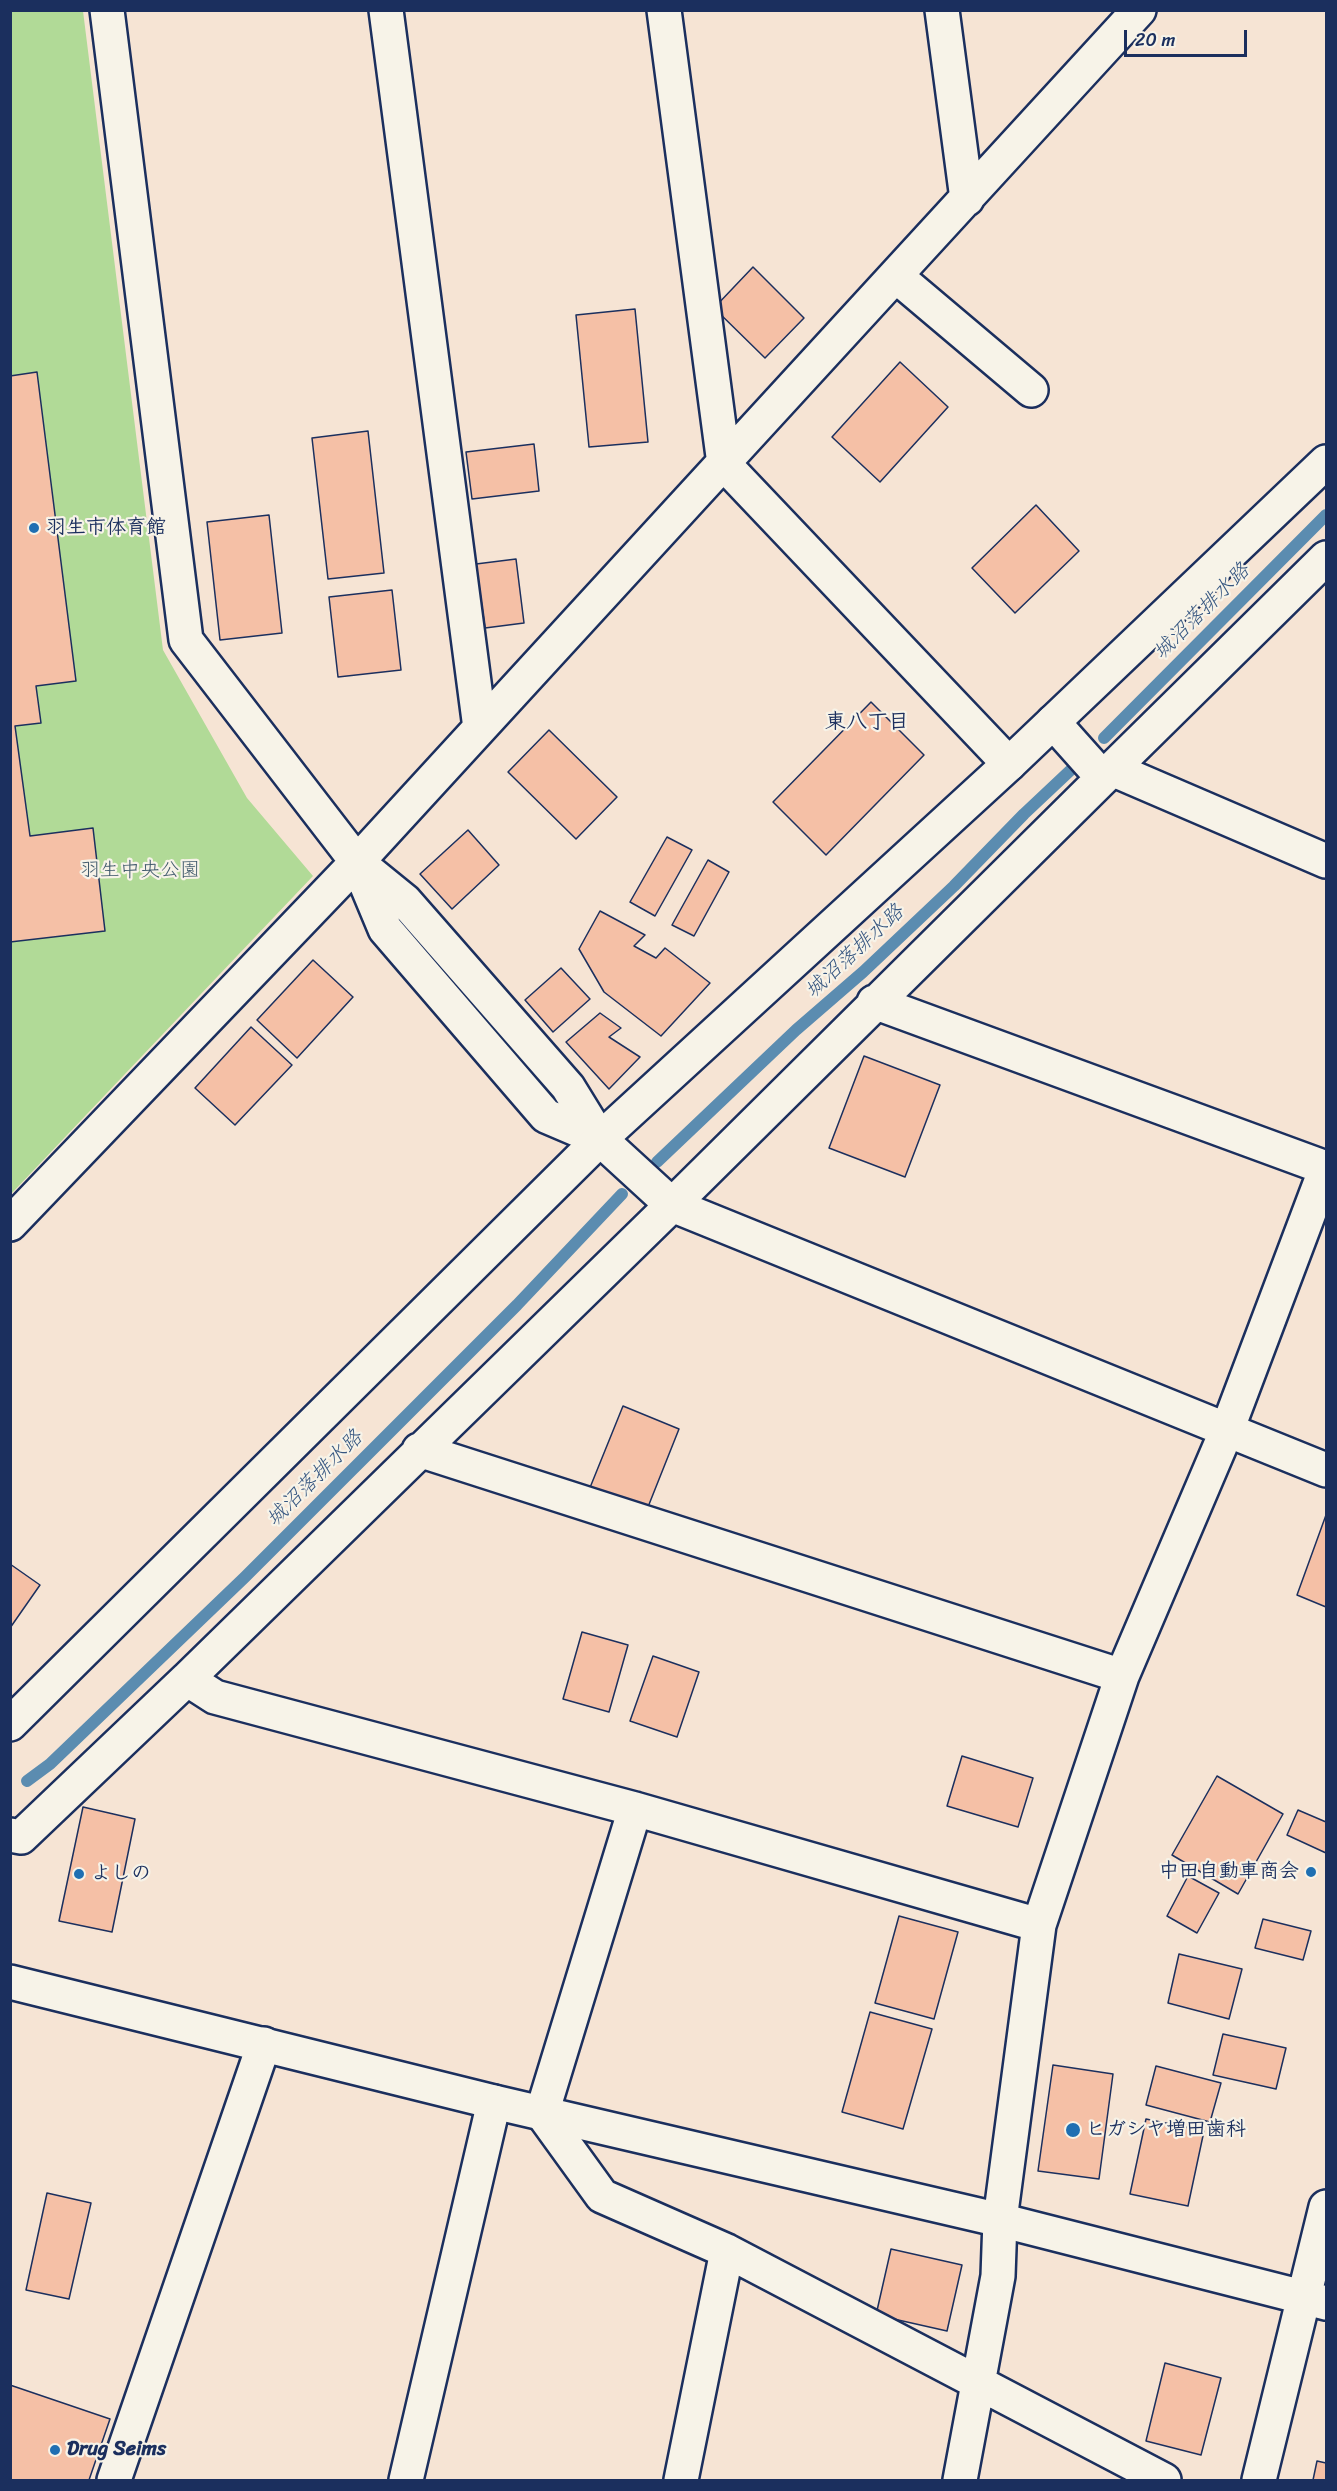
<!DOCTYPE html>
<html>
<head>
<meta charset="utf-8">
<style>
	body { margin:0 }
	#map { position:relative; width:1337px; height:2491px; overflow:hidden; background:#f6e4d4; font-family:Sriracha,sans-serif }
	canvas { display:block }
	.frame { position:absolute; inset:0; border:12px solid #1b2f5e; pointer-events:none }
	.scale { position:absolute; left:1124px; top:30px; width:123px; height:27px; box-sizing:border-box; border:3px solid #1b2f5e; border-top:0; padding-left:8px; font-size:18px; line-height:21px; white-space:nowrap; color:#1b2f5e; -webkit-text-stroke:4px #f7f3e8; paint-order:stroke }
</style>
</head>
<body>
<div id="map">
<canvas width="1337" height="2491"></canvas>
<div class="frame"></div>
<div class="scale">20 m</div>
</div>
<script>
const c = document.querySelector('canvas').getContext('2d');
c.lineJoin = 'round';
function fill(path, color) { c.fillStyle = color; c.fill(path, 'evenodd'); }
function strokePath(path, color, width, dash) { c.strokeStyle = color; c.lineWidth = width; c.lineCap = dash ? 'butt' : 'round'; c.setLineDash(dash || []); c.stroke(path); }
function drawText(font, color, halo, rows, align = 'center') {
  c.font = font + ' Sriracha,"Klee One",sans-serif'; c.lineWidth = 4.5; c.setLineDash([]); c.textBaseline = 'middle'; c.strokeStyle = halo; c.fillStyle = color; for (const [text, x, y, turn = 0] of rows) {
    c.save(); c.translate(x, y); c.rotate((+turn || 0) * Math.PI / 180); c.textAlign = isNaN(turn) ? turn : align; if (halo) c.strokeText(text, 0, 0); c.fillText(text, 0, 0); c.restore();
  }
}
fill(new Path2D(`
	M11,11H83L163,650L247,798L313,876L11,1194Z`), '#b1da97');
strokePath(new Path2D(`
	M1104,738L1326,515
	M657,1162L796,1030L863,972L954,886L1024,814L1075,766
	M27,1781L50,1764L245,1577L517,1305L622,1194`), '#5b8cb0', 12);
const building = new Path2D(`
	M753,267L804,318L765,358L714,308Z
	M635,309L648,442L589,447L576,315Z
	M900,362L948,407L880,482L832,437Z
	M37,372L76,681L36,686L41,723L15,726L30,836L93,828L105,931L10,942V376Z
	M368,431L384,573L328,579L312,438Z
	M534,444L539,491L472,499L466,452Z
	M1036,505L1079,551L1015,613L972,568Z
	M269,515L282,633L220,640L207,522Z
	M516,559L524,623L485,628L476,564Z
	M392,590L401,670L338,677L329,597Z
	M871,702L924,755L826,855L773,802Z
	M549,730L617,797L576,839L508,772Z
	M468,830L499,865L452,909L420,874Z
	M667,837L692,850L655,916L630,902Z
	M708,860L729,872L694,936L672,925Z
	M600,911L645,935L634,946L656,958L665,948L710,983L661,1036L604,992L579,949Z
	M313,960L353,997L297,1058L257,1020Z
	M561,968L590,999L553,1032L525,1000Z
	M600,1013L621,1028L609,1037L640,1057L609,1089L566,1042Z
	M251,1027L292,1065L235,1125L195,1088Z
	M864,1056L940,1085L905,1177L829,1148Z
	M623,1406L679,1429L644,1517L587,1495Z
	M1326,1515V1607L1297,1595Z
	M10,1564L40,1585L10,1628Z
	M582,1632L628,1645L609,1712L563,1699Z
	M653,1656L699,1672L677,1737L630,1721Z
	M962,1756L1033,1778L1018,1827L947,1806Z
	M1217,1776L1283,1814L1238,1894L1172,1855Z
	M83,1807L135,1819L112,1932L59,1921Z
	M1298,1810L1326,1822V1853L1287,1835Z
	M1188,1876L1219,1893L1197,1933L1167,1916Z
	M899,1916L958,1932L934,2019L875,2003Z
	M1263,1919L1311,1931L1303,1960L1255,1948Z
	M1179,1954L1242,1969L1229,2019L1168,2003Z
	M870,2012L932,2029L903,2129L842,2112Z
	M1223,2034L1286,2048L1276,2089L1213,2075Z
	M1053,2065L1113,2074L1099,2179L1038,2171Z
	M1156,2066L1221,2083L1210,2122L1146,2105Z
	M1146,2119L1204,2131L1188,2206L1130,2194Z
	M47,2193L91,2203L69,2299L26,2290Z
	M891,2249L962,2265L947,2331L876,2315Z
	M1165,2363L1221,2378L1201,2455L1146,2441Z
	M10,2385L110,2419L89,2480H10Z
	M1317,2461L1326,2463V2480H1313Z`);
fill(building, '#f5c0a6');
strokePath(building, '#1b2f5e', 1.5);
const minor = new Path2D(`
	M107,10L186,640L357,862
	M386,10L480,728
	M664,10L724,464L1009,764
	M942,10L967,199
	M896,276L1031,390
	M1053,722L1103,778
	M1112,769L1326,558
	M874,1002L1326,1168
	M600,1139L546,1116L385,929L357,862L405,901L568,1087L600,1139L672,1205L1326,1470
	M10,1224L357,862L1139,10
	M419,1450L1122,1676
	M187,1679L672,1205L1112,769L1326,861
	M635,1809L542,2113L602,2196L727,2251L1164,2480
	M10,1835L21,1837L187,1679L215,1697L635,1809L1039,1925
	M114,2480L264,2044
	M406,2480L494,2102
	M681,2480L727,2251
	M960,2480L998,2276L1000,2220L1039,1925L1122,1676L1227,1430L1326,1168`);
const tertiary = new Path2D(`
	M10,1724L600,1139L1009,764L1326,462
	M10,1982L494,2102L1000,2220L1326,2303
	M1259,2480L1326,2207`);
strokePath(minor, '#1b2f5e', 38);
strokePath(tertiary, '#1b2f5e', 38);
strokePath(minor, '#f7f3e8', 33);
strokePath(tertiary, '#f7f3e8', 33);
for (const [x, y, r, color] of [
	[34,528,6,"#1f6fb2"],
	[1311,1872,6,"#1f6fb2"],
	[79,1874,6,"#1f6fb2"],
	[1073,2130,8,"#1f6fb2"],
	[55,2450,6,"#1f6fb2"]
]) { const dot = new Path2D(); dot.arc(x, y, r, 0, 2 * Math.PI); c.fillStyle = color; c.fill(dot); strokePath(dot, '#f7f3e8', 2); }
drawText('bold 20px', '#1b2f5e', '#f7f3e8', [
	["羽生市体育館",46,528],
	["中田自動車商会",1299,1872,"right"],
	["よしの",91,1874],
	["ヒガシヤ増田歯科",1086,2130],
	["Drug Seims",67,2450]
], 'left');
drawText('20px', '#405a6c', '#f7f3e8', [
	["羽生中央公園",140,871]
]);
drawText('italic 21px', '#365680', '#f7f3e8', [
	["城沼落排水路",1202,612,-45],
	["城沼落排水路",855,952,-43],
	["城沼落排水路",315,1479,-45]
]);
drawText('bold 21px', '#1b2f5e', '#f7f3e8', [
	["東八丁目",867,723]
]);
</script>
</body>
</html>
